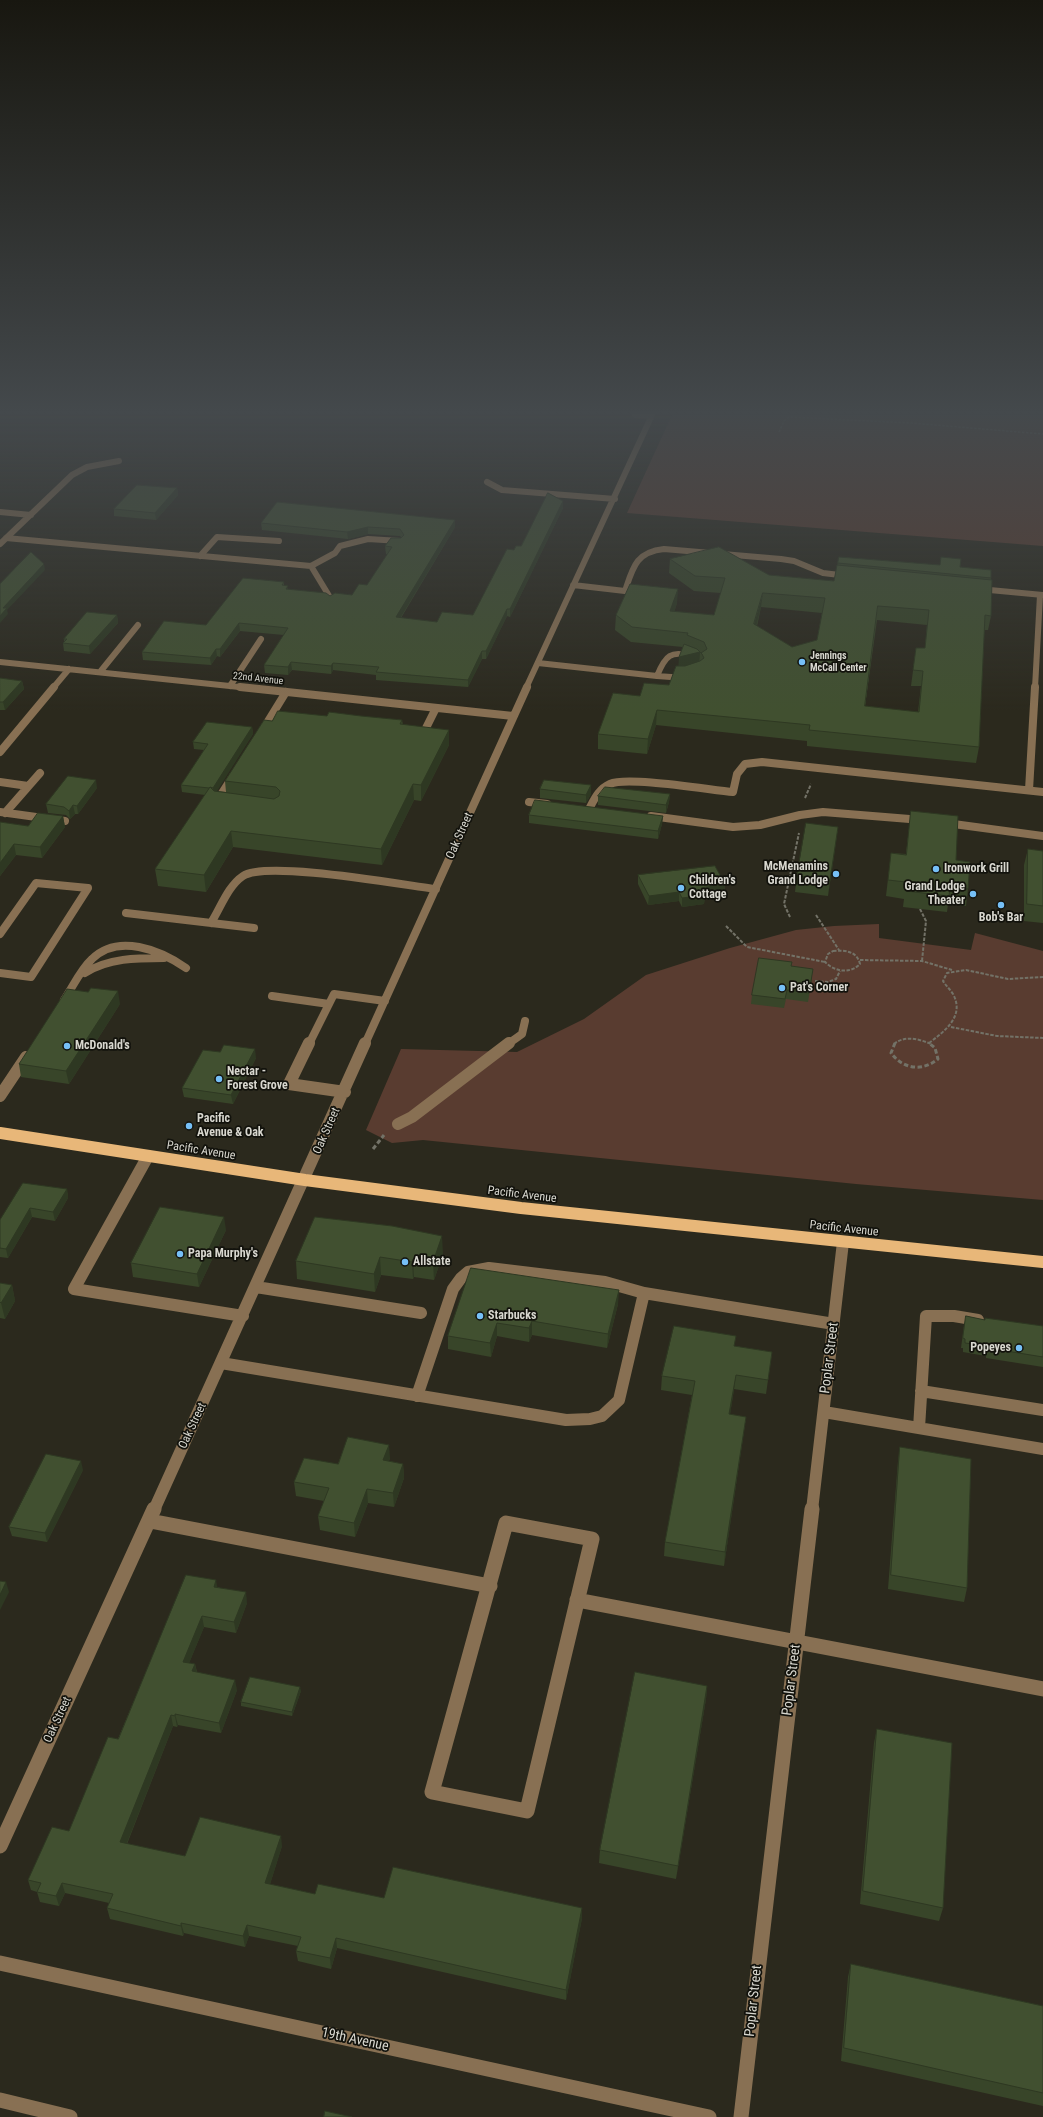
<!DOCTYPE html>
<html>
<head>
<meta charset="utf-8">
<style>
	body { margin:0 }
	canvas { display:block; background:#2b291d }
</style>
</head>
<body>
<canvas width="1043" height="2117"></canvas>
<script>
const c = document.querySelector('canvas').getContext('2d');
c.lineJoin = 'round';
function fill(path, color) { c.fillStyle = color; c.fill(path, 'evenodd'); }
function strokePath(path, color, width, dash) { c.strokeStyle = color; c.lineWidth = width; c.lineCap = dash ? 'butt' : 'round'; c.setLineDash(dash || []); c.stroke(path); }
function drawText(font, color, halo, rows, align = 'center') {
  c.font = font + ' "Roboto Condensed",sans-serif'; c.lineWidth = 3.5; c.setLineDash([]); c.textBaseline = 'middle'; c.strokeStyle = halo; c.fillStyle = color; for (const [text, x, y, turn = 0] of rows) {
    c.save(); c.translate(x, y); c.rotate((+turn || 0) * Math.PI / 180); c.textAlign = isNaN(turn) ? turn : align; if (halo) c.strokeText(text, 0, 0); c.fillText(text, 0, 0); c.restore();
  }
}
fill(new Path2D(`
	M672,415H1043V546L627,513Z
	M879,924V938L971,950L975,933L1043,951V1200L856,1184L423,1140L392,1143L366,1130L401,1049L517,1052L584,1019L646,975L730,948L796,930L834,926Z`), '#593c30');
strokePath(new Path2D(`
	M779,432L784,421L789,417L911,423L1043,434`), '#737267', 1.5, [2.5, 1.5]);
strokePath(new Path2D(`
	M805,798L811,784
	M920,909L926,921L922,961
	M816,915L839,950
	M790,917L784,904L799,833
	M726,926L747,947L825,962
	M833,951C845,950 857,951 860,964C850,974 835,972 825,962L828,954Z
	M860,960L922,961L952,970
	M815,981L828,982L836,979L840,971
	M951,1027L997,1036L1043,1038
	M929,1043C945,1031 965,1016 953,994C950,989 946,986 943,981L947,973L966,970L1008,979L1043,977
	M894,1044C905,1035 919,1039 931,1044`), '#737267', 2, [3.5, 1.5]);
strokePath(new Path2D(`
	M895,1043L891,1053C903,1069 922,1072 938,1059L935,1048L929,1043
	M373,1149L384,1135`), '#737267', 3, [4.5, 2.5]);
strokePath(new Path2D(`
	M635,415L651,416
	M487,482L502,490L615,499
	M0,512L31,515
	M6,538L311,566
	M0,544L72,475L87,467L119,461
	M200,556L217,537L279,541
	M311,566L335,553L340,546L368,539L400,541
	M311,566L331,599
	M573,585L625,591C633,567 636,552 664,549L781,559L794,561L823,573L848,576
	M979,589L1043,595
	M0,662L249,688
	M538,663L657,676
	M100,672L138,625
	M685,678L657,676C665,656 671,649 693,657
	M230,686L261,639
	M53,688L69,669
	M526,688L652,415
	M1035,688L1040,595`), '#887053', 6);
strokePath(new Path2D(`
	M240,687L513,716
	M262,731L286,692
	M418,732H424L436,708
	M0,752L54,687
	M0,782L28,786
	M1029,790L1035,687
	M220,802L217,801L233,776
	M529,802L547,804
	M589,809C595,798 599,789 610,784C627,776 710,790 733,792L737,774L745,764L762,762L1043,792
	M0,812L65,821
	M5,813L40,773
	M651,816L733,827L760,825L800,815L823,812L922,820
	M946,823L1043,836
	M126,913L254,928
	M211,923C221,907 228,886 243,876C266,860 403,885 436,889
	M0,934L36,883L88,888L31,977L0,973
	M85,973C108,958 137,958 164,958
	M272,996L329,1004
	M64,1000C73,987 80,970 92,959C118,933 160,950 186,968
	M309,1044L334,994L385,1001
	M365,1044L527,687
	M508,1044L522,1034L525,1021`), '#887053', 8);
strokePath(new Path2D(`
	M309,1043L289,1084L345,1092
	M0,1096L26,1057
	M398,1124L412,1117L509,1043
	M148,1156L74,1289L243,1316
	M256,1287L421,1313
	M221,1363L566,1420L590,1419L602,1416L619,1400L644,1293L834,1324
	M921,1391L1043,1410
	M417,1396L453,1289L461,1278L468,1272L489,1268L605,1282L644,1293
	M824,1412L1043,1449
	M919,1428L926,1316H954L978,1320
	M154,1510L365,1043
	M812,1510L843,1242`), '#887053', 12);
strokePath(new Path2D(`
	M150,1521L490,1586
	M506,1523L592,1539L527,1811L432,1792Z
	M577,1600L1043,1689
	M0,1846L154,1509
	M0,1963L709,2117
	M0,2100L70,2117
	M741,2117L812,1509`), '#887053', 15);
strokePath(new Path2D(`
	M0,1133L305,1180L521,1208L1043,1262`), '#e8b779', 12);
fill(new Path2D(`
	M177,488L178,495L156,520L114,516V509Z
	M563,501V508L510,617L507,616L486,659H482L468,687L376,680V675L333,670L331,674L292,670L288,675L265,673L264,665L284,635L240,631L220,657L217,656L211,665L143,660L142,652L206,625L284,582V585L288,589L330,596L352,595L367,585L388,554H386L385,546L402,538L400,536L368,534L348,539L262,530L261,523L455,527L401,618L437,622L473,615L514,550L521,546Z
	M839,557L940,565L941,557L960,567L991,578V616L988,630H984L979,747L976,763L807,746V741L656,725L647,754L598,749V734L640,696L669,685L679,666L683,647L631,642L615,630L616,615L677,603L674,612L714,615L721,593L694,591L669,573L670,559L769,575L834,581ZM761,607L822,613L817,640L792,647L757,626ZM877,620L927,625L925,648H916L911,686H921L918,712L865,706Z
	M117,615L118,623L90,654L64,651L63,643L64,642V639Z
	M0,678L22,681L24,689L5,710H0Z
	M327,716L402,720L403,725L449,745L421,801L414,800L382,865L233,847L206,892L158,886L155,869L205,795L182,792L181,785L204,750L194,749L193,742L252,727L253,734L216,791L226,792L225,781L272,721Z
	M97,788L78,814H75L70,819L66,815L48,813L46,804Z
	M540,789L591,794L586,803L540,798Z
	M670,794L669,802L666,813L598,805V796Z
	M911,811L956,860L968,889L966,906L948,904L947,912L903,907L904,899L886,896L891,853L906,854Z
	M529,815L663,816L662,824L658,839L529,823Z
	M63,816L65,827L42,858L16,855L0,876V822L28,826Z
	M838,827L828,896L795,892L797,876Z
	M1028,849L1043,851V923L1024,921V865Z
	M638,875L725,884L724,893L705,896L704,904L682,907L679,901L648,905L638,884Z
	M791,966L812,978L808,1002L786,999L784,1008L751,1004L752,995Z
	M120,1004L69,1084L21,1077L19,1064Z
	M220,1052L256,1058L233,1104L184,1097L182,1088Z
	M67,1189L68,1198L55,1221L32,1217L8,1258L0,1257V1220Z
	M315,1217L443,1254L434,1280L414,1277L413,1279L381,1275L375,1292L297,1279L296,1261Z
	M226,1230L199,1287L133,1277L131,1263Z
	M471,1268L618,1304L607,1348L532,1335L529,1342L497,1336L491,1357L448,1349V1336Z
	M0,1283L12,1285L15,1301L5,1319L0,1318Z
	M966,1316L984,1320L1043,1326V1367L986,1358V1356L963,1352V1348H961L964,1326Z
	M735,1346L772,1352L766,1394L734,1389L730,1414L746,1417L724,1566L664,1556L665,1542L692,1395L661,1390L662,1376Z
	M900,1447L967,1588L964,1602L888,1589L898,1461Z
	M390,1458L389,1461L403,1464L404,1478L394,1507L368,1503L355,1537L320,1530L318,1516L324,1501L296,1496L294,1482L338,1464Z
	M83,1470L47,1542L12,1536L9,1527Z
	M218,1587L247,1603L236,1633L204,1627L189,1663L195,1664L197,1672L237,1690L221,1733L178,1725L177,1727L173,1726L127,1844L185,1856L282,1846L270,1884L315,1894L384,1898L582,1918L566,2000L337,1948L331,1969L298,1961L296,1951L298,1946L249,1936L245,1947L184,1933L183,1936L110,1919L107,1908L109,1903L65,1893L59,1906L40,1902L37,1892L31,1890L28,1880L69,1831L118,1739Z
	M707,1686L706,1699L676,1879L599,1863L600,1850Z
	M301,1691L292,1716L241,1706V1702Z
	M877,1729L943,1908L939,1921L860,1904L874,1743Z
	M851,1964L1043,2006V2106L841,2061L848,1977Z`), '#384529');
fill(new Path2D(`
	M177,488L178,495L156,520L155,513Z
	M563,501V508L510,617V609Z
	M455,520V527L396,625V617Z
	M368,527V534L348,539L347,532Z
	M44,564L45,570L7,610L8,614L0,623V616L3,608Z
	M678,589L677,603L670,626V611Z
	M763,593L761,607L753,639L754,624Z
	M507,609V616L486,659V651Z
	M117,615L118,623L90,654L89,646Z
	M239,623L240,631L220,657V649Z
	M216,649L217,656L211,665L210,658Z
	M482,651V659L468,687V680Z
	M700,652L699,667L678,672L679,657Z
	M291,662L292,670L288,675V667Z
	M333,663V670L331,674V666Z
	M22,681L24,689L5,710L3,702Z
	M657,710L656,725L647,754L648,739Z
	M252,727L253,734L214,796L213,788Z
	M449,730V745L421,801V785Z
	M96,780L97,788L78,814L77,806Z
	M413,784L414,800L382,865L381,849Z
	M591,785V794L586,803V795Z
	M670,794L669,802L666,813V805Z
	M73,805L75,814L70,819L69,811Z
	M63,816L65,827L42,858L40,847Z
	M663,816L662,824L658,839V831Z
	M838,827L836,843L828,896L830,880Z
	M231,831L233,847L206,892L204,875Z
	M14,844L16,855L0,876V863Z
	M725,884L724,893L705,896L704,904L682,907V898L701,888Z
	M679,892V901L648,905L649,896Z
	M118,991L120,1004L69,1084L66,1071Z
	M255,1049L256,1058L233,1104L231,1095Z
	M67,1189L68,1198L55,1221L53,1212Z
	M30,1208L32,1217L8,1258L6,1249Z
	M224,1217L226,1230L199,1287L197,1274Z
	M442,1236L443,1254L434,1280L433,1262Z
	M380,1257L381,1275L375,1292L374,1274Z
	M413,1259L414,1277L413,1279L412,1262Z
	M12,1285L15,1301L5,1319L1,1303Z
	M619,1290L618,1304L607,1348L608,1334Z
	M532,1321V1335L529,1342V1328Z
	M497,1323V1336L491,1357L490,1343Z
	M736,1375L734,1389L728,1428L729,1414Z
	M746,1417L744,1431L724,1566L725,1552Z
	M389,1445L390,1458L384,1474L383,1460Z
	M81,1461L83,1470L47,1542L45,1533Z
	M403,1464L404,1478L394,1507L393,1493Z
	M367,1489L368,1503L355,1537L354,1523Z
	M216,1580L218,1591L214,1587Z
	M6,1582L9,1592L0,1610V1595Z
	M246,1592L247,1603L236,1633L234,1622Z
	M202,1616L204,1627L185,1673L183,1662Z
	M195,1664L197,1675L192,1671Z
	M235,1680L237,1690L221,1733L219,1723Z
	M707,1686L706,1699L676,1879L678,1866Z
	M300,1687L301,1691L292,1716V1712Z
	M175,1714L178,1725L177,1727L175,1716Z
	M171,1715L173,1726L123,1853L120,1842Z
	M281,1836L282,1846L267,1894L265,1883Z
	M62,1883L65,1893L59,1906L56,1896Z
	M582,1908V1918L566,2000V1990Z
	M181,1923L184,1933L183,1936L181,1926Z
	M247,1925L249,1936L245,1947L243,1936Z
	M336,1938L337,1948L331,1969L330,1958Z`), '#2e3822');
const building = new Path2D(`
	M137,485L177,488L155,513L114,509Z
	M548,493L563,501L510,609H507L486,651H482L468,680L376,672L379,667L333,663L331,666L291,662L288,667L264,665L288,628L239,623L220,649H216L210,658L142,652L164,621L206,625L243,578L284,582L282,585L288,586L286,589L326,593L330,596L335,593L352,595L359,584L367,585L392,547L385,546L391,538H401L404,535L400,529L368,527L347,532L261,523L277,502L455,520L396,617L437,622L442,612L473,615L507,549L514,550L516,546H521Z
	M719,547L769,575L834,581L837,565L992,580L991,616L985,615L979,747L809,730L810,725L657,710L648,739L598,734L613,693L640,696L644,683L669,685L676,666H685L700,661L704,658L702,654L700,652L679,657L684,644L697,649L701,653L707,649L704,642L687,635L688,633L632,627L616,615L630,584L678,589L670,611L714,615L725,578L695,576L670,559ZM763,593L825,598L817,640L792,647L754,624ZM878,606L929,610L925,648H916L913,670L923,671L919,712L865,706Z
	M31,552L44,564L3,608H7L0,616V584Z
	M839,557L940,565L941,557L961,559L960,567L991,570V578L838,563Z
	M87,612L117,615L89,646L63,643L67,639H64Z
	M0,678L22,681L3,702H0Z
	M278,711L327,716L329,712L361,716L402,720L400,724L449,730L421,785L413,784L381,849L231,831L204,875L155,869L210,787L214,791L274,799L279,796L280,791L276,787L225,781L264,720L272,721Z
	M207,722L252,727L213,788L210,787L209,788L181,785L208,744L193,742Z
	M68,776L96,780L77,806L73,805L69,811L64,807L46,804Z
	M544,780L591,785L586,795L540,789Z
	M605,787L670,794L666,805L598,796Z
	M535,800L663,816L658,831L529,815Z
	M911,811L958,816L956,860L970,862L968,889L950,887L949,896L923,893L906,891V882L888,880L891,853L906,855Z
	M38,813L63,816L40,847L14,844L0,863V822L28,826Z
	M806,823L838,827L830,880L797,876Z
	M1028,849L1043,851V906L1027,904Z
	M715,866L725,884L701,888L705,895L682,898L679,892L649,896L638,875Z
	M759,958L792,962L791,966L813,969L809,993L787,990L785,999L752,995Z
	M91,988L118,991L66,1071L19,1064L67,989L88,992Z
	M224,1045L255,1049L231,1095L182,1088L203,1050L220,1052Z
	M23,1183L67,1189L53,1212L30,1208L6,1249L0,1248V1220Z
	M160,1207L224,1217L197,1274L131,1263Z
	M315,1217L392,1226L442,1236L433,1262L413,1259L412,1262L380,1257L374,1274L296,1261Z
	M471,1268L619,1290L608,1334L532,1321L529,1328L497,1323L490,1343L448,1336Z
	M0,1283L12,1285L1,1303L0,1302Z
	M966,1316L985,1320V1318L1043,1326V1357L988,1348V1346L965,1343V1339L963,1338Z
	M674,1326L736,1336L734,1346L772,1352L768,1380L736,1375L729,1414L746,1417L725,1552L665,1542L695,1381L662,1376Z
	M348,1437L389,1445L383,1460L403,1464L393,1493L367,1489L354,1523L318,1516L329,1488L294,1482L304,1458L338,1464Z
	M900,1447L971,1459L967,1588L891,1575Z
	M46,1454L81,1461L45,1533L9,1527Z
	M186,1575L216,1580L214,1587L246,1592L234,1622L202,1616L183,1662L195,1664L192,1671L235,1680L219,1723L175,1714V1716L171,1715L120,1842L185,1856L200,1817L281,1836L265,1883L315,1894L318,1884L384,1898L393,1867L582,1908L566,1990L336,1938L330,1958L296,1951L301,1937L247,1925L243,1936L181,1923V1926L107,1908L113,1894L62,1883L56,1896L37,1892L41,1883L28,1880L52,1827L69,1831L108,1737L118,1739Z
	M0,1581L6,1582L0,1595Z
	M635,1672L707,1686L678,1866L600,1850Z
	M250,1677L300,1687L292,1712L241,1702Z
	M877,1729L952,1743L943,1908L863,1891Z
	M851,1964L1043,2006V2093L844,2048Z
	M325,2111L352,2117H324Z`);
fill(building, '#415030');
strokePath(building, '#2e3822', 1);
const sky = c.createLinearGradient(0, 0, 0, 711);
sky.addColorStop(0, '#181710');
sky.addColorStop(0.58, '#44494c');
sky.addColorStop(1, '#44494c00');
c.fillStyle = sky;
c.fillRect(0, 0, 1043, 711);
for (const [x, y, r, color] of [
	[802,662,4,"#76c0f7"],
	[936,869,4,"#76c0f7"],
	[836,874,4,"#76c0f7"],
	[681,888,4,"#76c0f7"],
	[973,894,4,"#76c0f7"],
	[1001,905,4,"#76c0f7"],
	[782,988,4,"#76c0f7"],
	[67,1046,4,"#76c0f7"],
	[219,1079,4,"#76c0f7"],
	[189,1126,4,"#76c0f7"],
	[180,1254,4,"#76c0f7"],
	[405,1262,4,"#76c0f7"],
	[480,1316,4,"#76c0f7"],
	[1019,1348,4,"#76c0f7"]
]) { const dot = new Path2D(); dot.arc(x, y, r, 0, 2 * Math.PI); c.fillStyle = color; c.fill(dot); strokePath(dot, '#12120c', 1.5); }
drawText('bold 10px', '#d8d7cf', '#12120c', [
	["Jennings",810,656],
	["McCall Center",810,668]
], 'left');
drawText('10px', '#d8d7cf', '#12120c', [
	["22nd Avenue",258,679,6]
]);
drawText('12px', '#d8d7cf', '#12120c', [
	["Oak Street",460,836,-66],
	["Oak Street",327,1131,-66],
	["Pacific Avenue",201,1151,9],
	["Pacific Avenue",522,1195,7],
	["Pacific Avenue",844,1229,6],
	["Oak Street",193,1426,-65],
	["Oak Street",58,1720,-65]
]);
drawText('bold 12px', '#d8d7cf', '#12120c', [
	["McMenamins",828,867,"right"],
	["Grand Lodge",828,881,"right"],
	["Ironwork Grill",944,869],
	["Children's",689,881],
	["Cottage",689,895],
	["Grand Lodge",965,887,"right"],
	["Theater",965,901,"right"],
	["Bob's Bar",1001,918,"center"],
	["Pat's Corner",790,988],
	["McDonald's",75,1046],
	["Nectar -",227,1072],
	["Forest Grove",227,1086],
	["Pacific",197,1119],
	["Avenue & Oak",197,1133],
	["Papa Murphy's",188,1254],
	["Allstate",413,1262],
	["Starbucks",488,1316],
	["Popeyes",1011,1348,"right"]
], 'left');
drawText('14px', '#d8d7cf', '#12120c', [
	["Poplar Street",830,1358,-83],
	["Poplar Street",792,1680,-83],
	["Poplar Street",754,2001,-84],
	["19th Avenue",355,2040,12]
]);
</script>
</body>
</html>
